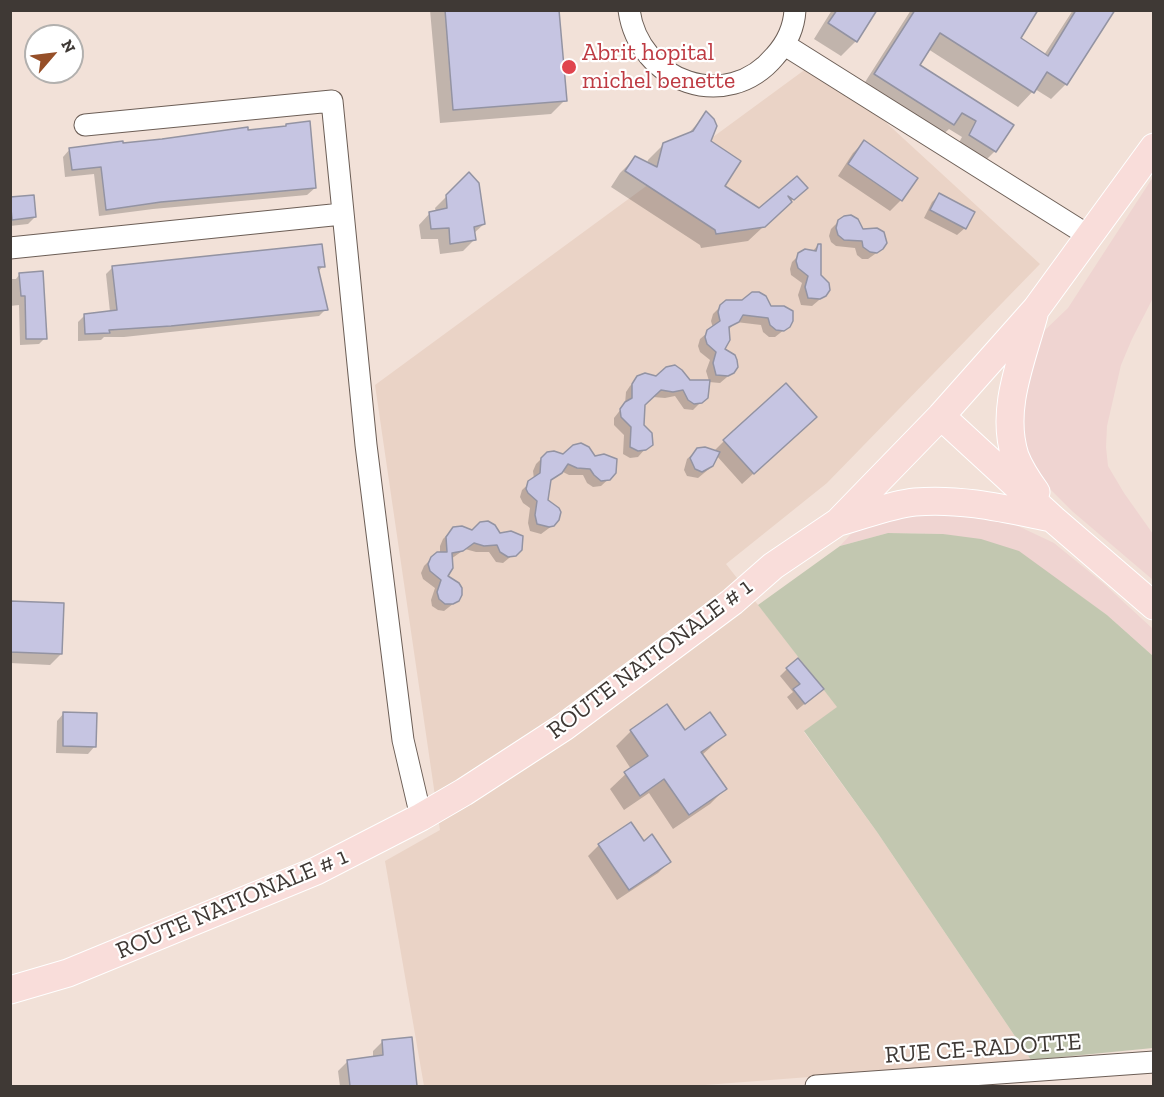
<!DOCTYPE html>
<html>
<head>
<meta charset="utf-8">
<style>
	body { margin:0 }
	#map { position:relative; width:1164px; height:1097px; overflow:hidden; background:#f2e1d8; font-family:"Zilla Slab",serif }
	canvas { display:block }
	.frame { position:absolute; inset:0; border:12px solid #3f3935; pointer-events:none }
	.north { position:absolute; left:24px; top:24px; width:60px; height:60px; box-sizing:border-box; background:#fff; border:2px solid #b2b0ae; border-radius:50%; rotate:62deg; font-size:16px; font-weight:700; line-height:24px; text-align:center; color:#3f3935 }
	.north::after { content:''; display:block; margin:auto; width:21px; height:27px; background:#964f28; clip-path:polygon(50% 0,100% 100%,50% 72%,0 100%) }
</style>
</head>
<body>
<div id="map">
<canvas width="1164" height="1097"></canvas>
<div class="frame"></div>
<div class="north">N</div>
</div>
<script>
const c = document.querySelector('canvas').getContext('2d');
c.lineJoin = 'round';
function fill(path, color) { c.fillStyle = color; c.fill(path, 'evenodd'); }
function strokePath(path, color, width, dash) { c.strokeStyle = color; c.lineWidth = width; c.lineCap = dash ? 'butt' : 'round'; c.setLineDash(dash || []); c.stroke(path); }
function drawText(font, color, halo, rows, align = 'center') {
  c.font = font + ' "Zilla Slab",serif'; c.lineWidth = 4.5; c.setLineDash([]); c.textBaseline = 'middle'; c.strokeStyle = halo; c.fillStyle = color; for (const [text, x, y, turn = 0] of rows) {
    c.save(); c.translate(x, y); c.rotate((+turn || 0) * Math.PI / 180); c.textAlign = isNaN(turn) ? turn : align; if (halo) c.strokeText(text, 0, 0); c.fillText(text, 0, 0); c.restore();
  }
}
fill(new Path2D(`
	M1153,177V298L1132,339L1121,365L1107,426L1106,447L1108,466L1124,493L1153,534V580L1072,511L1042,481L1020,439L1028,356L1045,330L1068,308Z
	M978,514L1001,518L1054,543L1103,583L1153,629V656L1107,615L1070,589L943,534L888,533L840,546L851,534L872,521L905,515Z`), '#efd4d1');
fill(new Path2D(`
	M818,60L1040,264L827,483L726,564L838,707L804,732L877,832L1031,1060L692,1086H424L385,861L440,830L375,385Z`), '#ead3c6');
fill(new Path2D(`
	M888,533L943,534L981,539L1019,551L1107,615L1153,656V1048L1031,1060L877,832L804,731L837,707L758,605L840,546Z`), '#c2c7b0');
fill(new Path2D(`
	M430,10H557L565,100L551,114L440,123Z
	M832,10H875L856,41L841,56L814,39Z
	M911,10H1036L1019,39L1044,55L1073,10H1113L1066,84L1051,99L1035,89L1018,107L928,49L918,65L1012,125L995,151L980,166L955,150L962,137L949,129L938,139L860,90Z
	M706,114L709,141L723,186L760,210L797,178L806,187L748,241L701,248L700,245L611,187L620,173L635,158L647,164L648,160L664,144L687,135Z
	M286,125L315,188L307,195L153,209L99,216L94,174L65,177L63,157L70,149L284,127Z
	M864,142L916,178L901,200L890,211L838,176L853,153Z
	M469,174L484,224L473,234L474,240L463,251L440,254L438,239H421L419,225L430,213L436,212L435,208Z
	M939,195L965,228L957,235L924,218L932,202Z
	M10,199L35,217L28,224L10,226Z
	M839,221L862,230L882,249L868,259H862L857,255L855,248L836,246L831,242L829,236L831,229Z
	M818,245L820,276L825,295L812,306L801,305L798,295L802,283L791,275L790,269L792,262L799,255L812,252Z
	M323,266L318,272L326,309L319,316L124,337H104L101,340L78,341V322L85,315L110,312L106,274L113,267Z
	M19,275L45,338L39,344L20,345L19,305L10,306V279H16Z
	M721,306L770,307L789,326L775,337H769L763,332L761,325L736,322L728,330L723,350L733,372L720,383L709,382L701,402L693,410L684,409L675,396L665,398L653,397L643,405L642,426L645,449L638,457L630,458L623,454L624,435L614,425V418L625,404L626,392L630,386L638,378L689,382L709,381L706,371L710,360L700,352L698,346L700,339L713,328L711,321L713,314Z
	M803,428L742,484L716,455L709,469L698,478L687,476L684,470L687,459L695,452L714,451L724,441Z
	M544,456L594,458L615,473L601,486L593,487L587,483L583,475H569L561,471L549,482L547,501L556,523L541,534L530,531L528,523L530,508L523,503L520,497L522,490L534,479L533,471L536,464Z
	M451,531L499,534L520,549L503,563L496,562L489,552H476L465,549L451,559L446,577L458,600L444,611L438,610L432,606L431,600L435,588L423,579L421,573L424,566L432,558L440,554V546L443,539Z
	M10,602L61,654L50,665L10,663Z
	M787,669L814,696L797,710L787,697L793,692L780,676Z
	M667,706L684,732L724,735L702,755L725,789L710,804L673,829L649,793L624,810L610,789L631,769L616,746L631,731Z
	M64,713L95,746L88,754L56,753L57,721Z
	M643,843L669,862L658,873L617,900L588,856L599,845Z
	M411,1039L416,1086H340L338,1071L348,1061L373,1058V1051L382,1042Z`), '#0003');
const building = new Path2D(`
	M445,10H559L567,101L453,110Z
	M837,10H877L857,42L828,23Z
	M915,10H1038L1021,38L1048,56L1076,10H1115L1067,85L1047,72L1034,93L940,33L920,65L1014,125L996,152L969,135L976,121L962,113L954,125L874,74Z
	M706,111L714,119L717,126L711,141L741,161L725,186L759,208L797,176L808,188L794,200L788,196L792,202L765,227L716,234L715,230L625,171L635,156L657,167L663,143L693,131Z
	M310,121L316,188L161,202L106,210L101,167L72,170L69,148L123,141V143L162,139L248,127V130L286,126V124Z
	M864,140L918,178L902,201L848,164Z
	M469,172L479,183L485,224L474,227L476,240L450,244L449,228L431,229L429,212L447,208L446,195Z
	M939,193L975,212L966,229L930,210Z
	M34,195L36,217L12,220L10,197Z
	M851,215L858,219L863,229L877,228L884,232L887,243L883,249L877,253L870,252L863,247L862,241L844,240L838,235L836,228L838,220L844,216Z
	M322,244L325,267H318L328,310L171,326L109,330L110,333L85,334L84,314L117,310L112,266Z
	M818,244H821V275L829,283L830,290L826,296L820,299L808,298L805,287L808,276L798,268L796,261L798,253L805,249L816,251Z
	M43,271L47,339H26L25,296H21L19,273Z
	M752,292H759L766,296L771,306H784L793,311V321L790,327L784,331L776,330L770,325L768,318L743,315L739,322L729,327L730,340L725,349L735,355L737,360L738,367L734,373L728,376L716,375L713,363L716,352L707,344L705,337L707,330L720,321L718,312L720,305L726,300H742Z
	M675,365L682,370L690,380H710L708,398L702,403L694,404L688,400L683,390L673,392L661,390L645,405L644,425L652,433L653,445L646,450L638,451L630,447L631,427L621,417L620,409L625,402L632,398V384L637,376L645,373L656,376L666,367Z
	M786,383L817,417L754,474L723,440Z
	M581,443L589,447L595,456L604,454L617,459L616,473L610,480L601,481L594,475L590,469L577,468L568,464L562,473L551,480L548,500L559,508L561,512L559,520L554,526L549,527L537,524L535,515L537,501L528,493L526,489L528,481L540,473L541,458L547,452L554,451L563,454L573,445Z
	M705,447L720,452L713,466L702,472L695,469L690,458L697,448Z
	M488,521L495,525L500,533L511,531L523,536L522,550L516,556L508,557L500,552L497,545L484,546L474,543L463,551L452,553L453,568L448,576L459,583L462,588V595L459,601L453,604H445L439,599L437,592L441,580L430,571L428,564L431,557L437,552H447L446,537L453,527L462,526L472,530L480,522Z
	M10,601L64,603L62,654L10,652Z
	M798,658L824,689L805,704L793,689L800,684L786,668Z
	M667,704L685,730L710,712L726,735L701,752L727,789L689,815L664,779L640,796L624,772L648,756L630,730Z
	M63,712L97,713L96,747L63,746Z
	M631,822L644,841L652,834L671,862L629,890L598,844Z
	M412,1037L417,1086H350L347,1060L383,1055L382,1040Z`);
fill(building, '#c6c5e2');
strokePath(building, '#9393a2', 1.5);
const minor = new Path2D(`
	M629,10C639,82 727,114 775,56C786,44 794,28 795,10
	M785,45L1089,236
	M85,125L332,101L366,445L403,740L421,817
	M10,248L342,214
	M816,1086L1154,1062`);
const major = new Path2D(`
	M1034,315C1022,360 1000,409 1015,456C1020,469 1028,481 1036,492
	M941,416L1053,519L1154,606
	M839,522C862,516 892,504 915,502C962,498 1006,509 1051,518
	M10,990L68,973L316,871L421,817L464,792L564,727L732,602L773,566L838,522L941,416L1036,309L1154,147`);
strokePath(minor, '#6c5e56', 23);
strokePath(major, '#fff', 29);
strokePath(minor, '#fff', 21);
strokePath(major, '#f9ddda', 27);
for (const [x, y, r, color] of [
	[569,67,8,"#e0444e"]
]) { const dot = new Path2D(); dot.arc(x, y, r, 0, 2 * Math.PI); c.fillStyle = color; c.fill(dot); strokePath(dot, '#fff', 2); }
drawText('24px', '#be3a42', '#fff', [
	["Abrit hopital",582,53],
	["michel benette",582,81]
], 'left');
drawText('24px', '#3f3935', '#fff', [
	["ROUTE NATIONALE # 1",650,659,-37],
	["ROUTE NATIONALE # 1",232,904,-23],
	["RUE CE-RADOTTE",983,1049,-4]
]);
</script>
</body>
</html>
